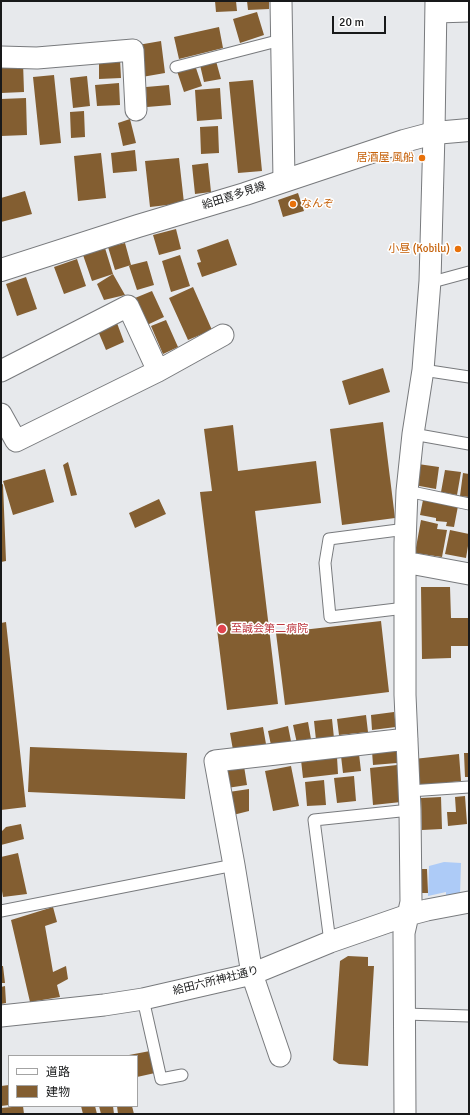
<!DOCTYPE html>
<html>
<head>
<meta charset="utf-8">
<style>
	body { margin:0 }
	#map { position:relative; width:470px; height:1115px; overflow:hidden; background:#e7e9ec; font-family:Signika,"Noto Sans JP",sans-serif }
	canvas { display:block }
	.frame { position:absolute; inset:0; border:2px solid #18191a; pointer-events:none }
	.legend { position:absolute; left:8px; top:1055px; width:130px; height:52px; box-sizing:border-box; background:#fff; border:1px solid #a3a3a3; margin:0; padding:5px 7px; list-style:none; font-size:12px; color:#18191a }
	.legend li { display:flex; align-items:center; gap:8px; height:20px }
	.legend b { width:20px; border:1px solid #a3a3a3 }
	.scale { position:absolute; left:332px; top:16px; width:54px; height:18px; box-sizing:border-box; border:2px solid #18191a; border-top:0; padding-left:5px; font-size:12px; line-height:14px; white-space:nowrap; color:#18191a; -webkit-text-stroke:3px #fff; paint-order:stroke }
</style>
</head>
<body>
<div id="map">
<canvas width="470" height="1115"></canvas>
<div class="frame"></div>
<ul class="legend">
<li><b style="height:5px;background:#fff"></b>道路</li>
<li><b style="height:11px;background:#835e31"></b>建物</li>
</ul>
<div class="scale">20 m</div>
</div>
<script>
const c = document.querySelector('canvas').getContext('2d');
c.lineJoin = 'round';
function fill(path, color) { c.fillStyle = color; c.fill(path, 'evenodd'); }
function strokePath(path, color, width, dash) { c.strokeStyle = color; c.lineWidth = width; c.lineCap = dash ? 'butt' : 'round'; c.setLineDash(dash || []); c.stroke(path); }
function drawText(font, color, halo, rows, align = 'center') {
  c.font = font + ' Signika,"Noto Sans JP",sans-serif'; c.lineWidth = 3; c.setLineDash([]); c.textBaseline = 'middle'; c.strokeStyle = halo; c.fillStyle = color; for (const [text, x, y, turn = 0] of rows) {
    c.save(); c.translate(x, y); c.rotate((+turn || 0) * Math.PI / 180); c.textAlign = isNaN(turn) ? turn : align; if (halo) c.strokeText(text, 0, 0); c.fillText(text, 0, 0); c.restore();
  }
}
fill(new Path2D(`
	M444,862L461,863L460,895L446,898V892L428,896L429,866Z`), '#adcbf7');
fill(new Path2D(`
	M215,1H236L237,11L216,12Z
	M247,1H269V9L248,10Z
	M257,12L264,35L240,43L233,19Z
	M219,27L223,48L179,59L174,37Z
	M161,41L165,73L142,77L138,45Z
	M120,59L121,78L99,79V60Z
	M216,61L221,79L204,82L200,65Z
	M23,62L24,92L1,93V63Z
	M195,65L202,86L184,92L177,71Z
	M54,75L61,143L40,145L33,77Z
	M87,76L90,106L73,108L70,78Z
	M253,80L262,171L238,173L229,82Z
	M119,83L120,105L97,106L95,85Z
	M169,85L171,105L147,107L146,87Z
	M220,88L222,119L197,121L195,90Z
	M26,98L27,135L1,136V99Z
	M84,111L85,137L71,138L70,112Z
	M130,119L136,143L123,146L118,123Z
	M218,126L219,153L201,154L200,127Z
	M135,150L137,171L113,173L111,153Z
	M101,153L106,198L78,201L74,156Z
	M179,158L184,203L150,207L145,161Z
	M208,163L211,192L195,194L192,165Z
	M25,191L32,214L1,222V198Z
	M298,193L304,211L283,217L278,200Z
	M176,229L181,249L159,255L153,235Z
	M228,239L237,265L202,277L197,263L201,262L197,250Z
	M125,243L131,265L147,261L154,285L137,290L129,266L131,265L115,270L108,247Z
	M105,248L113,274L125,295L104,300L97,284L113,274L92,281L83,255Z
	M180,255L190,286L171,292L162,261Z
	M77,259L86,286L64,294L54,267Z
	M26,277L37,309L17,316L6,284Z
	M193,287L212,330L188,340L169,298Z
	M152,291L164,317L147,325L135,298Z
	M166,320L178,347L163,354L151,326Z
	M117,323L124,342L106,350L98,331Z
	M383,368L390,392L349,405L342,381Z
	M383,422L395,518L342,525L330,429Z
	M233,425L238,471L316,461L321,503L255,511L278,704L227,710L200,492L212,491L204,429Z
	M68,462L77,495L71,496L63,465Z
	M418,464L439,467L436,489L414,485Z
	M45,469L54,502L13,515L3,481Z
	M445,470L461,472L457,495L441,492Z
	M463,473L469,474V497L460,496Z
	M3,484L6,561L1,562V485Z
	M159,499L166,514L135,528L129,513Z
	M423,500L458,506L454,527L446,526L447,522L436,521V518L420,515Z
	M421,520L438,524L437,529L447,530L442,557L415,553Z
	M450,530L469,534V540L466,558L445,554Z
	M421,587H450L451,618H469V646H451V658L422,659Z
	M381,621L389,692L285,705L276,633Z
	M6,622L26,807L1,810V623Z
	M394,712L396,727L372,730L371,715Z
	M366,715L368,732L339,735L337,719Z
	M332,719L334,738L316,740L314,721Z
	M308,722L312,745L298,748L293,725Z
	M288,726L291,741L271,745L268,731Z
	M263,727L266,744L233,750L230,733Z
	M30,747L187,753L185,799L28,792Z
	M397,749V763L373,765L372,751Z
	M464,753H469V777H465Z
	M359,754L361,771L343,773L341,756Z
	M459,754L461,781L417,786L414,759Z
	M337,757L338,774L303,778L301,760Z
	M397,765L401,802L373,805L370,768Z
	M244,766L247,785L227,788L224,768Z
	M291,766L299,806L273,811L265,771Z
	M354,776L356,801L337,803L334,778Z
	M324,780L326,805L307,806L305,782Z
	M249,789V811L233,815L229,792Z
	M465,796L467,824L448,826L447,812H456L455,797Z
	M441,797L442,829L422,830L421,798Z
	M21,824L24,839L1,845V832L6,827Z
	M18,853L27,894L3,897L1,885V857Z
	M415,869H427L428,893H414Z
	M53,907L57,922L45,926L53,972L66,966L68,979L57,985L60,997L30,1002L11,920Z
	M348,956L368,957V966H374L368,1066L339,1064L333,1060L340,961Z
	M1,966H3L5,983H1Z
	M5,986L6,1003L1,1004V987Z
	M150,1051L155,1073L137,1077V1056L129,1055Z
	M9,1085V1105L1,1106V1086Z
	M23,1106L24,1114H1V1108Z
	M81,1106H95L97,1114H83Z
	M99,1106H113L114,1114H101Z
	M117,1106H132L134,1114H118Z`), '#835e31');
const lane = new Path2D(`
	M176,67L281,40
	M430,281H436L469,272
	M423,370L469,377
	M413,434L469,444
	M407,491L469,504
	M405,608L330,617L325,563L329,539L406,529
	M409,791L469,787
	M1,911L234,865
	M330,942L314,820L410,810
	M143,999L161,1079L182,1075
	M405,1014L469,1016`);
const street = new Path2D(`
	M281,1L284,180
	M436,12L469,11
	M1,57L37,58L133,50L136,110
	M1,371L128,306L158,371
	M1,414L16,441L158,371L223,335
	M405,564H415L469,574
	M1,1016L104,1005L143,999L252,974L330,942L408,915L427,910L469,902
	M280,1056L252,974L234,865L215,761L407,739
	M405,1114L404,933L411,902L410,810L405,695V543L407,491L413,434L423,370L430,281L434,133L436,1`);
const secondary = new Path2D(`
	M1,270L138,226L245,194L404,141L434,133L469,130`);
strokePath(lane, '#787a7d', 13);
strokePath(street, '#787a7d', 23);
strokePath(secondary, '#787a7d', 24);
strokePath(lane, '#fff', 11);
strokePath(street, '#fff', 21);
strokePath(secondary, '#fff', 22);
for (const [x, y, r, color] of [
	[422,158,4,"#e8710a"],
	[293,204,4,"#e8710a"],
	[458,249,4,"#e8710a"],
	[222,629,5,"#e0444e"]
]) { const dot = new Path2D(); dot.arc(x, y, r, 0, 2 * Math.PI); c.fillStyle = color; c.fill(dot); strokePath(dot, '#fff', 1.5); }
drawText('11px', '#c56008', '#fff', [
	["居酒屋 風船",414,158],
	["なんぞ",301,204,"left"],
	["小昼 (Kobilu)",450,249]
], 'right');
drawText('11px', '#18191a', '#fff', [
	["給田喜多見線",234,196,-18],
	["給田六所神社通り",216,981,-14]
]);
drawText('11px', '#be3a42', '#fff', [
	["至誠会第二病院",231,629]
], 'left');
</script>
</body>
</html>
